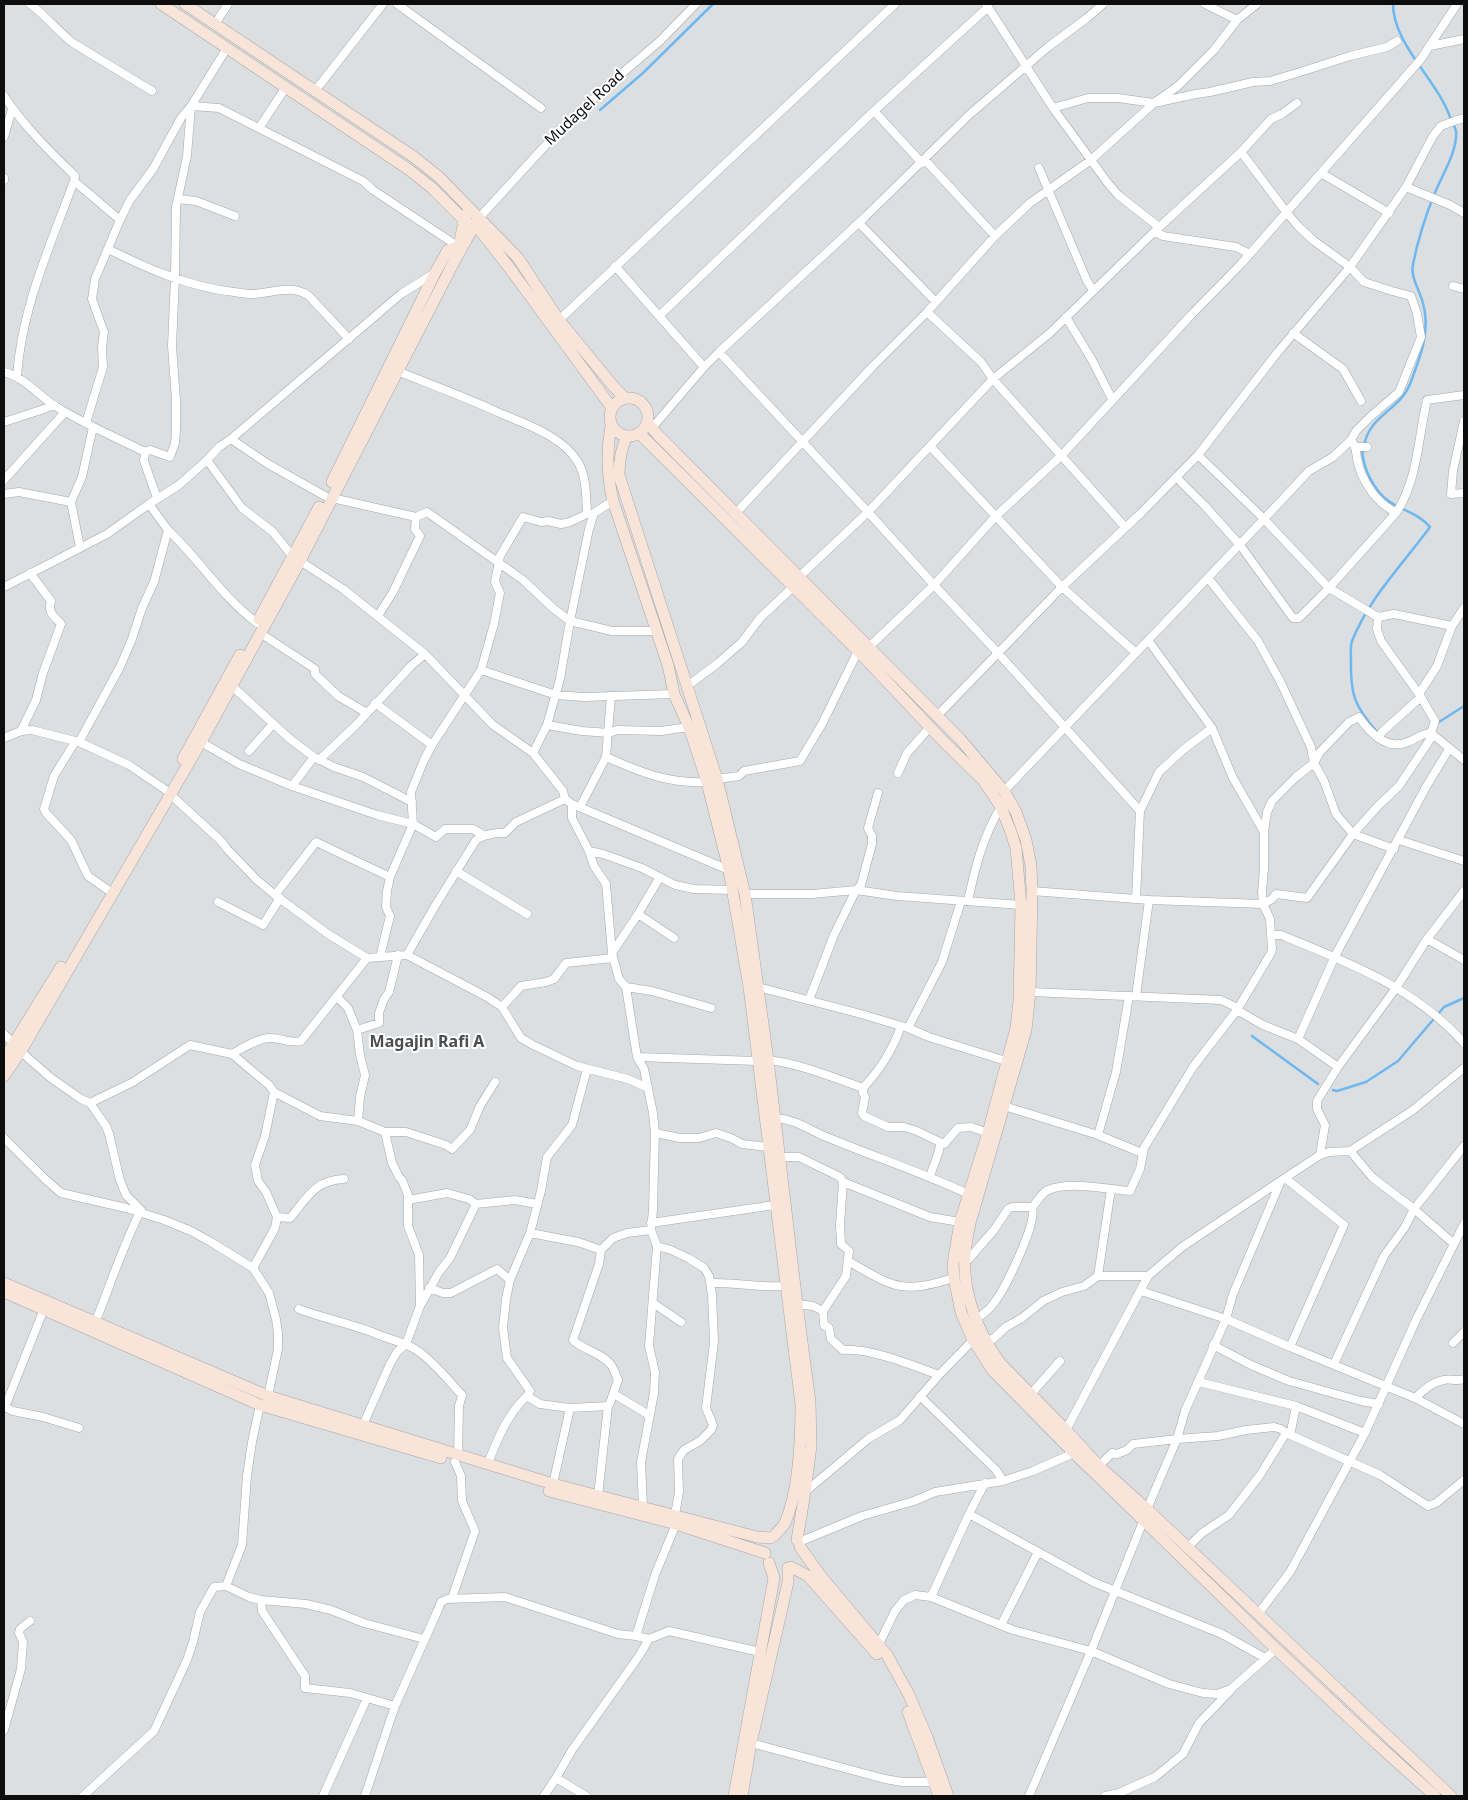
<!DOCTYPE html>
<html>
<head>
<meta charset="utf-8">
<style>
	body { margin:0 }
	#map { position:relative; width:1468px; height:1800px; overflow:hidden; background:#dcdfe1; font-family:"Noto Sans",sans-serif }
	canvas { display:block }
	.frame { position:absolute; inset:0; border:5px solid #0d0d0e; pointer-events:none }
</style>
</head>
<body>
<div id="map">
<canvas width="1468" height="1800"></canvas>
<div class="frame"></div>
</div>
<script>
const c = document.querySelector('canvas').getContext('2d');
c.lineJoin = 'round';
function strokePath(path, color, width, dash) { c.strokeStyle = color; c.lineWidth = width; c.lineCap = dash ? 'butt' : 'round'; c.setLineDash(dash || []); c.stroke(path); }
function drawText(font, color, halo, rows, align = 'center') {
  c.font = font + ' "Noto Sans",sans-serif'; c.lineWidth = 4; c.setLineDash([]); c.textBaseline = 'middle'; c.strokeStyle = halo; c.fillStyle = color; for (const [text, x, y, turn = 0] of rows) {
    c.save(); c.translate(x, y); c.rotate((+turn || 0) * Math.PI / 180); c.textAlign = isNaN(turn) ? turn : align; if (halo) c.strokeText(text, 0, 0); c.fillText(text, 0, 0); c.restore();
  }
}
strokePath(new Path2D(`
	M600,110L643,73L713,4
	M1436,724L1464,706
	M1378,733C1355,707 1350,695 1351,660C1351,654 1350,647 1352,641C1369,598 1403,564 1430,527C1421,516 1408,512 1395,505C1378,497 1366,475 1363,457C1362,453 1363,449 1364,446C1369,415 1400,410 1410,384C1420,358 1431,331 1423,303C1420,291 1410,277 1413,264C1418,240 1425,217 1434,195C1441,177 1458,151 1456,131C1455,127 1452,121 1450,117C1437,80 1393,44 1393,4
	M1252,1036L1318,1084
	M1333,1090L1337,1091L1366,1082L1398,1061L1444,1007L1464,998`), '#6eb8ef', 2.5);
const street = new Path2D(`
	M30,4C46,16 58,31 73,43L152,91
	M397,4L541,108
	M986,4L1053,108L1107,182L1118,195L1159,227
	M1205,4L1237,20
	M215,24L228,4
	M1430,46L1464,39
	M315,91L383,4
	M4,96C24,126 49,151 75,176L74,181L120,220
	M1053,108L1088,98H1118L1154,103L1196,94L1210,92L1253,82L1270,81L1297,73L1350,56L1387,47L1397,41
	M874,111L922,163
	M259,128L286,87
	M4,137L12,109
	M925,160L995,236
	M1039,168L1087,281L1093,290
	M1321,173L1389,213
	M4,178V180
	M1406,187L1450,205L1464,213
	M178,199L196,201L235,216
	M479,218L554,136L606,87L660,41L696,4
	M859,223L936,302
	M1155,231L1163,236L1236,247L1250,254
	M108,249C148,269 189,287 234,292C240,293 247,294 253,294C272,293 292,284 309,296L349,339
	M615,266L704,367
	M1453,286L1464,289
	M927,312L981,362L993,379L1125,527
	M659,316L874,111L987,8
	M1066,317L1092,360L1112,399
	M559,320L895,4
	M1293,333L1343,369L1361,401
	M719,352L868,512L934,585L999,654L1140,811
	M397,371C432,385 468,398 502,414C528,425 563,437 578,462C587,478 586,498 587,514H589
	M4,372C24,377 38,395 55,406C84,424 115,437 145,452L144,461L157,498
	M17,377C21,309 51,244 74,181
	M1464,421L1453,471L1451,494L1464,493
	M4,422L41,410L54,405
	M86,423L103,367L102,347L104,332L92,299L95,279L120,220L130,200L153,169L181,118L191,106L219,108L363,181L373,190L459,247
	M652,428L704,367L719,352L865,217L969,115L1048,47L1087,18L1103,4
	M231,439L268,464L325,496
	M1351,440C1358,449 1355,453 1358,463C1361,476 1370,492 1380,501C1384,506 1391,509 1396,513
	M930,446L1062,587L1136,653
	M1356,447H1367
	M145,452L150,450L170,457L175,443L176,430V400L172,346L175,278L176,207L187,156L191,106L227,48
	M1198,455L1264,519L1309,471L1333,457L1351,440L1356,431L1371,416L1399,392L1421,337L1417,314L1411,296L1392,291L1364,282L1350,267L1314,241L1298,226L1287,213L1241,152
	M207,460L242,508L273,532L293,557
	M1176,477L1204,505L1240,545L1293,618H1299L1329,588L1378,617L1394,614L1452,626
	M4,480L65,412
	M4,494L19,492L71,502
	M332,498L416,517L427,512L523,580L554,609L570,621L612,631H655
	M736,513L873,366L927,312L995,236L1030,203L1091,160L1154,103L1178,86L1214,50L1237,20L1257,4
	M168,530C199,559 222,597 257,623
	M80,547L71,502L82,477L93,427
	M300,561L343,589L425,654L493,725L533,753L563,791L565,799L572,804V818L589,851L594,866L606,884L612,953L619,979L626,987L637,1057L644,1069L653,1113L655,1133L653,1210L651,1230L657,1246L649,1346L655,1372L654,1393L641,1462L643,1507
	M799,577L868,512L993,379L1050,333L1155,231L1241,152L1271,119L1282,114L1297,103
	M1208,578L1258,641L1280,681L1311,747L1314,763L1324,781L1336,814L1353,834L1394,849
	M4,587L107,534L149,504L179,485L207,460L219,447L231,439L401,294L433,274
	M378,616L393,592L420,536L415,529L416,517
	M1378,617L1377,629L1381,641L1419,694L1435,721L1431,733
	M260,633L315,669V674L338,696L367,713
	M1148,640L1212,728L1233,778L1264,832
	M869,647L934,585L995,517L1062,455L1191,315L1241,264L1421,59L1457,4
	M481,670L556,695L584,697L674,694
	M232,686L290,739L314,757
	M686,687L718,663L742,642L760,618L793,587
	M1419,694L1437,666L1452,626L1464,608
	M375,703L432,745
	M937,716L1062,587L1141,513L1198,455L1277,353L1350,267L1406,187L1433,136L1441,126L1457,120L1462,119
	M547,725L582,731L609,733L617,730L661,731L689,727
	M21,731L36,700L43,673L61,624C54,616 47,612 51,601L30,573
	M4,738L21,731L32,730L79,742L129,765L166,790
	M1378,738L1383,731L1421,697
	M75,742L54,776L44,809L46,813L71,840L88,876L108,890
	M79,742L120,667L132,639L142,608L154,582L168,530L149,504
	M201,742L239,764L292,786L377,815L413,824L436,837L445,829H473L483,835
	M249,751L273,724
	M533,753L547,725L560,679L570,621L589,529L594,513L613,501
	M606,757C641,772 667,784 707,782
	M319,760L355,726L411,666L425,654
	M898,773L907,753L930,727
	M717,779L739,776L744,771L800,761L822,724L858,651
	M292,786L314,757L334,767L363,777L412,802
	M1004,791L1264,519L1329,588L1396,513C1418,480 1418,438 1427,400L1464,395
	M171,795L220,840L228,850L257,880L275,895L328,934L367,958L407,955L487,997L502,1007L521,1038L533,1045L577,1066L628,1079L648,1088
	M572,804L729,870
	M580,807L606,757L611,696
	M1399,840L1464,861
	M589,851L603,854L642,868L675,885L694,889L733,890
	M456,871L527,914
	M1032,891L1149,900L1263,904L1272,899L1276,894L1307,898L1353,834L1377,807L1399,786L1433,735
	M745,894H812L856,890L897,896L1021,905
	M275,895L316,842L390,877
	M1136,899L1140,811L1159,772L1184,749L1212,728
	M968,901C975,868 983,836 1001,807
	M218,902L263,925L280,898
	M638,914L674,938
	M1271,935H1281C1348,962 1415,988 1464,1043
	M1427,939L1464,960
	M612,953L638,914L660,877
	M407,955L435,906L476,840C483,835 497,832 505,833L516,822L565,799
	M380,957L390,916L386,907L387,891L390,877L413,824L411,792L424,760L432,745L481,670L494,624L500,593L495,582L500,556L523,517L541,522L548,521L561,524L570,522L587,514
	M626,987L652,991L711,1008
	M758,987L861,1014L908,1028L929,1037L1006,1061
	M1030,992L1221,1000L1238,1008
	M1136,996L1149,900
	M337,997L348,1008L357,1030L360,1055L365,1075L360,1097L358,1121
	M809,1000L834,935L856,890L861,885L872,844V836L868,828L878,793
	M502,1007L521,986L546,982L554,979L566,963L613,958
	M1237,1010L1263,1025L1298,1039L1338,1067L1396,988L1427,939L1464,891
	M908,1028L942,962L961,901
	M357,1030L379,1023V1013L384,999L389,992L398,955
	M4,1034L28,1058L51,1078L81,1099L90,1103L106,1126L109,1134L120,1180L126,1195L141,1210L140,1212
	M1298,1039L1335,956L1426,787L1449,749
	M232,1054C243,1048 256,1039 269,1038C280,1037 289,1044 301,1041L367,958
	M637,1057L757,1061
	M768,1060C801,1064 832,1077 863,1088V1093L865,1097L862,1113L864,1116L888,1127H904L917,1131L944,1144L958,1128L971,1127L988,1133
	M863,1088C880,1070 893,1049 901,1026
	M90,1103L133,1082L190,1045L232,1054L269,1085L274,1092L320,1116L358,1121L385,1132H406L446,1145L452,1149L470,1130L480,1106L495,1082
	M1004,1106L1098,1135L1142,1153
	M774,1118C795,1119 806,1128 824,1136C872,1156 921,1172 968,1194
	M385,1132L392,1163L399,1177L402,1180L408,1195V1226L419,1255L420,1305
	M655,1133L680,1138H699L716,1133L731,1138L742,1144L768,1147
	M1098,1135L1116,1072L1129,996
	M4,1138L45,1179L61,1193L126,1208L164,1220L191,1231L211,1242L253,1268L269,1293L276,1319L278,1333V1349L268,1396
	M1350,1151L1373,1178L1414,1209L1454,1244
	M1320,1155L1325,1125L1317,1109V1101L1338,1067
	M779,1157H799L840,1177L843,1182L930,1217L960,1222
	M930,1176L939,1151L940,1143
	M1285,1178L1344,1225L1290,1347
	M408,1200L447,1193L469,1199L476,1204L515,1200L537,1204
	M277,1217L290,1218C307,1198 315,1180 344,1179
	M651,1223L775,1205
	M530,1233L578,1242L601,1250
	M657,1246L671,1250L688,1258L704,1268L709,1276L712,1295L714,1342L706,1408L713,1425L711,1430L700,1441L684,1450L678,1459L679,1492L675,1515
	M848,1261C895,1288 901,1294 954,1278
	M965,1263L994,1230L1008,1209L1012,1207H1032C1038,1202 1041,1193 1048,1190C1069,1181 1108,1189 1130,1191L1140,1169L1144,1148L1193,1067L1237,1010L1271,953L1272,949L1270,919L1263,904L1262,892L1264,869V832L1267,812L1272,801L1296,777L1314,763L1320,752L1349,722L1359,717C1370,733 1387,751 1408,742C1416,739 1422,733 1431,733L1464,760
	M253,1268L275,1228L277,1217L266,1192L258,1181L255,1165L265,1136L274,1092
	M1098,1276L1111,1189
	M711,1283C736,1282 760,1288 785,1286
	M429,1288L443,1293H451L497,1269L510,1280
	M1141,1291L1226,1319L1290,1347L1415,1398L1464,1424
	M653,1303L681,1322
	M797,1304L813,1306L823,1311L824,1325L829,1328L831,1339L843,1350C868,1347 914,1366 939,1375
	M44,1309L5,1407L13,1411L43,1417L79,1428
	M299,1309C325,1319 353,1324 379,1335C392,1340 407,1343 418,1351C435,1363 448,1380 462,1395L459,1406L458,1455
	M823,1311L846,1276L849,1251L841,1244L840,1225L843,1182
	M976,1319C984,1314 989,1310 994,1303C1005,1289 1038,1222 1032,1207
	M95,1323C110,1286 122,1248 140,1212
	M985,1340L993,1339L1006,1327L1022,1318L1043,1301L1062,1292L1084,1286L1098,1276H1148
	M1453,1343L1464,1332
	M1213,1345L1251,1365L1289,1381L1361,1401L1379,1404
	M1334,1364L1384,1256L1405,1227L1414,1209L1464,1146
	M1199,1382L1296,1406L1365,1433
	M614,1394L649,1415
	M1031,1394L1060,1361
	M527,1396L530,1391L507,1358L503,1328L506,1299L510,1280L530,1233L541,1191L547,1157L572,1125L587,1069
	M920,1396L996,1470L1003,1481
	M1415,1398C1424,1390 1432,1382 1444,1380C1451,1378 1455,1382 1464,1379
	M363,1425L390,1364L397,1352L406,1344L420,1306L439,1272L450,1258L476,1204
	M1066,1430L1148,1276L1182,1247L1285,1178L1320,1155L1329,1152L1350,1151L1413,1110L1464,1068
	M488,1463C497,1440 508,1413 527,1396L540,1404L570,1408L608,1406
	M1099,1466L1112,1453L1117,1454L1127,1450L1133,1444L1177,1439L1218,1436L1246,1430L1274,1427L1281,1429L1286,1433L1380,1475L1428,1506L1436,1503L1464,1480
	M553,1484L570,1408
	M805,1492L868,1439L900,1420L939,1375L973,1340
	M598,1496L608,1406L610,1403L618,1380C616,1376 614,1368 611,1365C604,1354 581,1349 573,1340L599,1264L601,1250L613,1238L627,1233L651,1230
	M1147,1509L1177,1439L1185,1411L1226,1319L1233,1294L1280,1183
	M969,1514L1093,1582L1222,1634L1265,1658
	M799,1542L862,1516L914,1501L935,1492L1003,1481L1033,1471L1074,1453
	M1187,1548L1202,1533L1229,1515L1260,1475L1286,1433L1291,1431L1296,1406
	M226,1586L242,1545L247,1476L252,1442L260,1405
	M931,1597L969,1514L985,1483
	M452,1598L475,1531L462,1501L461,1476L455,1462
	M261,1600L262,1611L305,1676V1688L350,1693L395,1706
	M1258,1614L1290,1572L1365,1433L1416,1320L1464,1224
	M1001,1625L1038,1552
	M636,1636L655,1575L676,1524
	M879,1644L895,1611L904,1600L915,1595L931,1597L1013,1630L1091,1651L1169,1684L1203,1693L1217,1694L1231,1689L1276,1649
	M4,1730L21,1669L23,1642L19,1633L20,1629L30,1621
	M751,1743L885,1779L902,1782H934
	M556,1778L586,1796
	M83,1796L154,1731L187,1660L193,1642L200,1612L214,1587L226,1586L249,1597L261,1600L306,1604L331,1610L364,1623L424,1639
	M323,1796L367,1698
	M365,1796L395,1706L437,1612L441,1602L447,1599L505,1597L618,1634L636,1636L649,1639
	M544,1796L556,1778L572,1750L639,1656L649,1639L669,1631L760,1652
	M1029,1796L1091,1651L1144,1519
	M1105,1796L1119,1793L1155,1777L1183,1754L1199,1723L1229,1692`);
const secondary = new Path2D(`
	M161,4L408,169L432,188L469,225L475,224L508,266L612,408
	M185,4L414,157L439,177L518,258L559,320L614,387L625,398
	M610 417a19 19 0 1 1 38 0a19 19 0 1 1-38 0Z
	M647,422L658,435L960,739L1004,791L1016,812L1026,840L1031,866L1032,891L1030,992L1026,1030L970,1223C968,1233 966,1244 965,1254C962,1292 978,1334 1001,1364L1066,1430L1099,1466L1147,1509L1451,1796
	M611,426C606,452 607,475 613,501L668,665L674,694L689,727L707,782L729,870L749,987L801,1404C801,1439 799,1491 785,1523C783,1527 778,1531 775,1535
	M639,433L858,651L944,742L983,780L1001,807L1011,832L1016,848L1021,905L1019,1001L1016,1028L988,1133L960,1222L953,1264L954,1278L961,1312L973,1340L993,1371L1074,1453L1276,1649L1377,1744L1435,1796
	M627,436C621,449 619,461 619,475L717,779L745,894L768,1060L797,1304L810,1403L811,1446L805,1492L797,1540
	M332,482L435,273L448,250L459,247L464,220L470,209
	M259,619L319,507
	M183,759L240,655
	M4,1059L61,967
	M4,1076L21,1051L201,742L300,561L455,260L475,224L481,221
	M4,1283L268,1396L553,1484L757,1537L771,1538
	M4,1292L260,1405L441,1458
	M549,1491L676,1524L765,1553
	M800,1547L820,1575L887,1655L909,1695L927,1737L948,1796
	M791,1567L808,1576L877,1654
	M908,1712L939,1796
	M734,1796L774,1578L769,1563
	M742,1796L751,1743L788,1582V1568`);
strokePath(street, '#a5a7a9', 9);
strokePath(secondary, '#a5a7a9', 12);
strokePath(street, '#fff', 8);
strokePath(secondary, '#f8e4d9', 11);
drawText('15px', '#0d0d0e', '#fff', [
	["Mudagel Road",585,108,-43]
]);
drawText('bold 16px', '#4b4d4e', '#fff', [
	["Magajin Rafi A",427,1042]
]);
</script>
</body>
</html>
